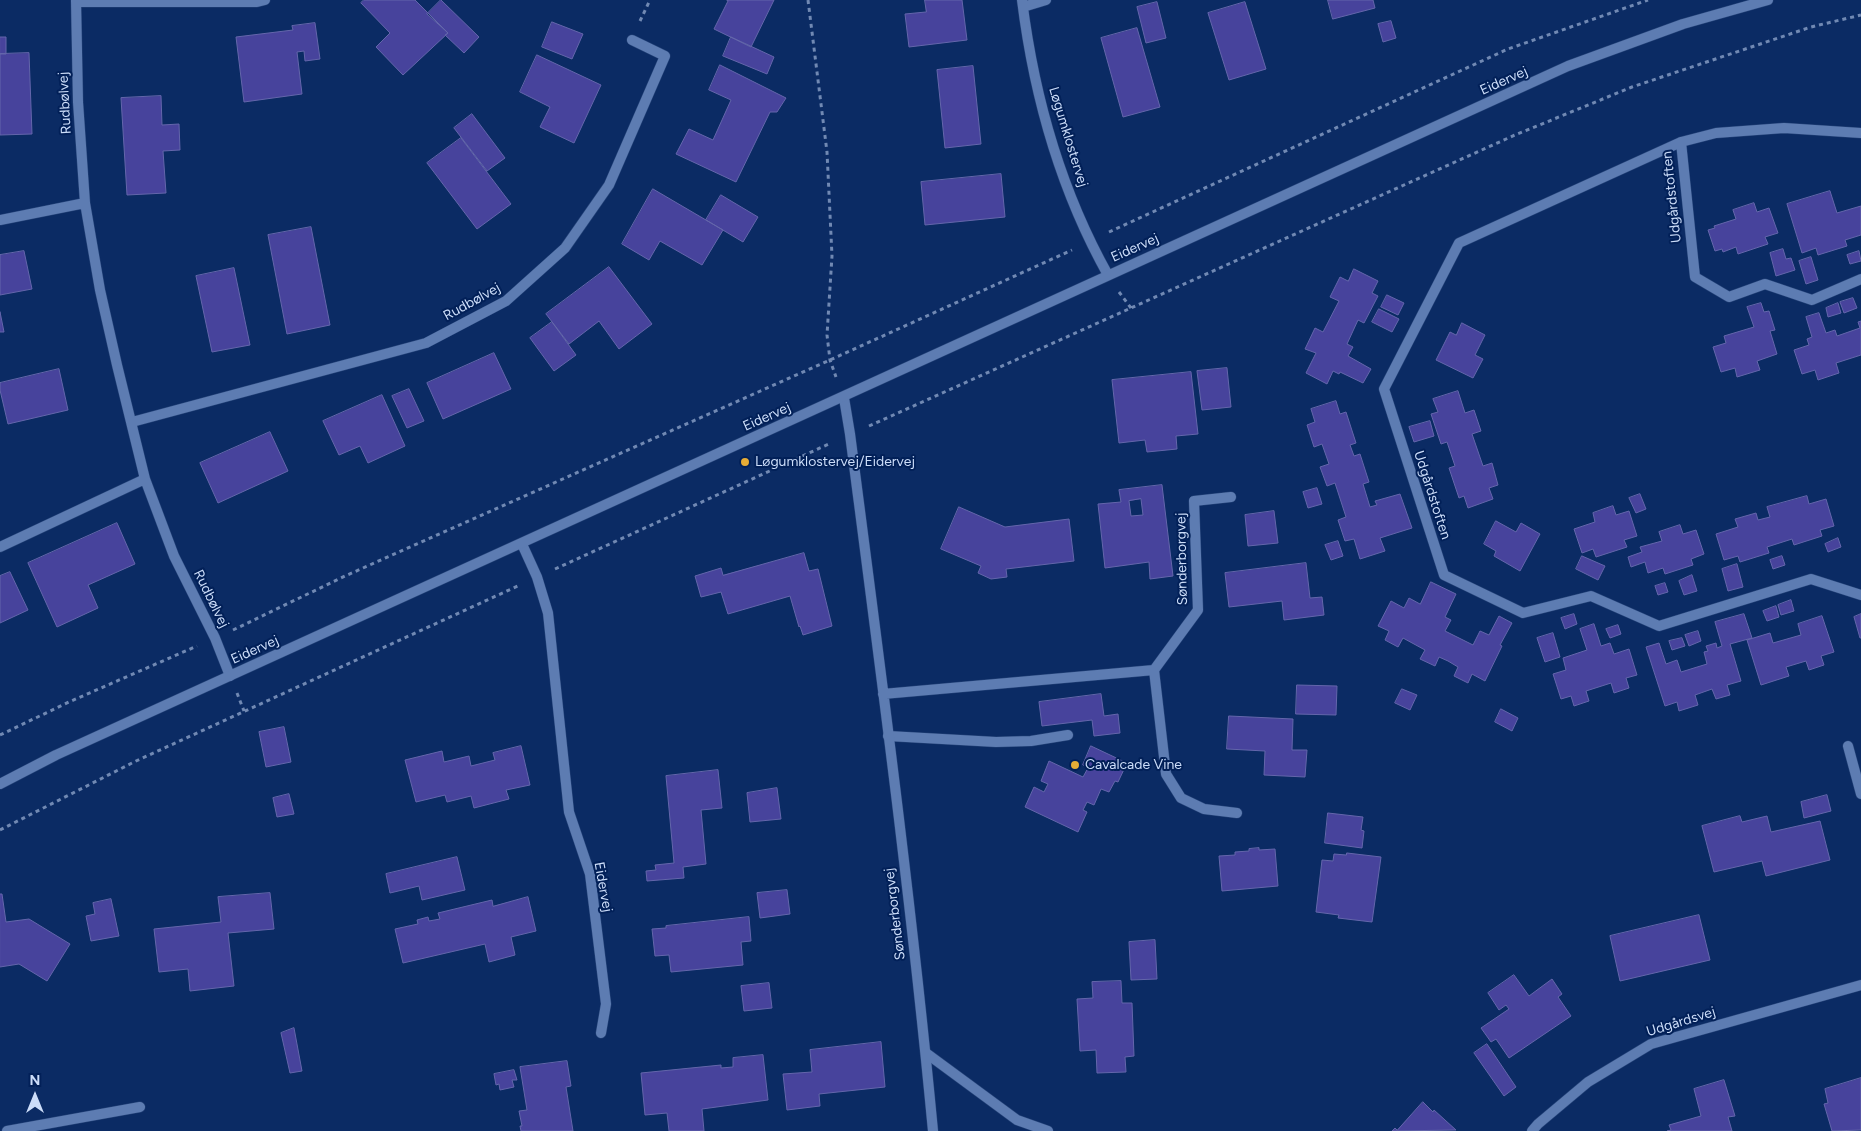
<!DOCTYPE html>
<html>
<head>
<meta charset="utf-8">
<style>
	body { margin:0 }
	#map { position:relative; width:1861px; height:1131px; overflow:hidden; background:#0b2b64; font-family:Figtree,sans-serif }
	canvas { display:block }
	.north { position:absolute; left:10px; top:1071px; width:50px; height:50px; -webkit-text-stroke:4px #022058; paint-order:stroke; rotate:0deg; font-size:14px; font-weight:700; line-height:20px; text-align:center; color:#ccddf9 }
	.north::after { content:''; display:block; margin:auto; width:18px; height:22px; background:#ccddf9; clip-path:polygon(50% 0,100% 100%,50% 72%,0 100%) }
</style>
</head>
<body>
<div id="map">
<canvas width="1861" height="1131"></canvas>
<div class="north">N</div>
</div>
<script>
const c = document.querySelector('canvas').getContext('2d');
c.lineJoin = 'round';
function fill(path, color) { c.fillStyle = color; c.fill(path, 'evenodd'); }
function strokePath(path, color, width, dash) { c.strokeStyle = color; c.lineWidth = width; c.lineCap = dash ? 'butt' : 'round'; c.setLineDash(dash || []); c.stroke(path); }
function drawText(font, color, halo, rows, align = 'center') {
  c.font = font + ' Figtree,sans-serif'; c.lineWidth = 4; c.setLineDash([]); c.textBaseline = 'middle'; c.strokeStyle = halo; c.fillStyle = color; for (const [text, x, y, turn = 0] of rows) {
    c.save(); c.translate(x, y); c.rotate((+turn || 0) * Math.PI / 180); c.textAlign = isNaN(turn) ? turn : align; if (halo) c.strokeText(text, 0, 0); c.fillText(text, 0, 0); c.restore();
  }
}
const building = new Path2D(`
	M364,0H415L448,33L403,75L376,47L390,33L361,3Z
	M441,0L479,37L464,53L445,35L448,33L427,14Z
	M727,0H774L751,47L714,29L728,1Z
	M925,0H962L967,40L909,47L905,14L926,12Z
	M1328,0H1373L1375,8L1333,19Z
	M1157,2L1166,38L1146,43L1137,7Z
	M1245,2L1266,69L1229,80L1208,13Z
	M1391,21L1396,38L1383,42L1378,24Z
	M552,22L583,34L572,59L542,47Z
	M315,23L320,59L305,61L304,51L297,52L302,94L244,102L236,37L293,30L292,26Z
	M1137,28L1160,107L1123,117L1101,38Z
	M0,37H6V54H0Z
	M731,37L774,57L767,74L723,56Z
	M29,53L32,134L0,135V54Z
	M537,55L601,85L574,143L540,127L550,107L520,92Z
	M720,65L786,98L777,112H770L736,182L676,154L689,129L713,140L731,100L709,90Z
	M973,66L981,144L945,148L937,70Z
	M161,96L162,125L179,124L180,150L163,151L166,193L127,195L121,98Z
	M472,114L505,158L487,171L454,128Z
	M461,138L511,204L477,229L427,163Z
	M1001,174L1005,217L925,225L921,182Z
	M653,189L723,230L702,265L660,241L649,260L622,244Z
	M1830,191L1837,213L1861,206V235L1845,240L1847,246L1818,255L1816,248L1802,253L1787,204Z
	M721,195L758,217L743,242L706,220Z
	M1754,203L1757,212L1769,208L1778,233L1765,237L1768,244L1738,254L1736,247L1723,252L1722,249L1715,251L1708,230L1715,228L1714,226L1736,219L1733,210Z
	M311,227L330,325L287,334L268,235Z
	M1783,249L1786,259L1791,258L1795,270L1776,276L1770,253Z
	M24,251L32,289L0,295V255Z
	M1859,251L1861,261L1850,264L1847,255Z
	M1811,257L1818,280L1806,284L1799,261Z
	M609,267L652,324L619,349L599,321L569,344L546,314Z
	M234,268L250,345L212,352L196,276Z
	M1354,269L1378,281L1372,293L1378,296L1364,323L1358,320L1347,344L1353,347L1348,356L1371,369L1363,383L1340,372L1339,374L1333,371L1327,384L1306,373L1316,353L1305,349L1315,328L1323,332L1339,301L1330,297L1340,277L1348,281Z
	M1387,295L1404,303L1398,315L1381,307Z
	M1853,298L1857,308L1844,313L1840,302Z
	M1761,303L1764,312L1769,311L1775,330L1770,331L1777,354L1757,361L1760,370L1737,377L1735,368L1721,372L1713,347L1726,343L1724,336L1754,327L1747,307Z
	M1838,303L1841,313L1828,317L1826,308Z
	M1379,309L1399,319L1392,332L1372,322Z
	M0,312L4,332H0Z
	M1819,313L1826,333L1835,330L1837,336L1860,328L1858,322L1861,321V355L1836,363L1839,373L1818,380L1815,370L1802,374L1794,350L1809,345L1807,339L1812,337L1806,317Z
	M552,322L576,355L554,371L530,338Z
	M1462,323L1485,335L1475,355L1483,359L1473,378L1436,360L1450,332L1456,335Z
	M494,353L511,389L443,419L427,383Z
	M1227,368L1231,407L1202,410L1197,371Z
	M59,369L68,410L8,424L0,390V383Z
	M1191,372L1198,434L1176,436L1177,449L1147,452L1145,440L1119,443L1112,380Z
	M409,389L424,421L407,428L392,396Z
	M1458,391L1465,413L1474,410L1481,431L1472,434L1483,466L1492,463L1498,485L1489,488L1493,499L1468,508L1464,496L1459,498L1449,468L1455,466L1447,442L1441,444L1431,414L1438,412L1433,399Z
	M382,395L405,446L368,463L360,446L339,455L323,421Z
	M1336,401L1340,414L1346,412L1356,443L1350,445L1354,456L1360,454L1369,482L1363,484L1370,507L1377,505L1375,501L1400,494L1412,528L1380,538L1385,551L1360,559L1354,539L1345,541L1338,520L1346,517L1335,483L1327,486L1320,467L1329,464L1322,444L1314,447L1307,425L1315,422L1311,409Z
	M1430,421L1434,436L1414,442L1409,427Z
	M270,432L288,471L218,503L200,463Z
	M1162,485L1173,576L1150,579L1149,562L1105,568L1098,504L1121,502L1119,490ZM1141,499L1143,515L1131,516L1129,501Z
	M1317,488L1322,504L1308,508L1303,492Z
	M1640,494L1646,509L1636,513L1629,498Z
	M1807,496L1809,504L1826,499L1834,526L1820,530L1822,536L1794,545L1792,539L1767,547L1769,553L1740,562L1738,556L1724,560L1716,534L1738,527L1735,519L1756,513L1758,520L1770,517L1767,507Z
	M1613,506L1616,515L1629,511L1637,536L1624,540L1627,547L1596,557L1593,549L1582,553L1574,529L1595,522L1593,513Z
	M959,507L1005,527L1069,519L1074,561L1006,569L1007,577L991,579L978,573L981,566L941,549Z
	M1274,511L1278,543L1248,546L1245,515Z
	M1496,521L1516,532L1521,523L1540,534L1520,571L1494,556L1496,551L1484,544Z
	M117,523L135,564L88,585L98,608L57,627L28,563Z
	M1680,525L1683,534L1696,530L1704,554L1691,559L1693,565L1665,574L1663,568L1648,573L1645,562L1631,567L1628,557L1642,552L1640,547L1662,541L1659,532Z
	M1838,538L1841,547L1828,552L1825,544Z
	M1338,541L1343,556L1331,560L1325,545Z
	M804,553L809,571L818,569L832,626L803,635L800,626L799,627L790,596L728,614L721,592L701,597L695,576L721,568L723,575Z
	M1582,556L1605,566L1598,580L1576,569Z
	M1782,556L1785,565L1773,569L1770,560Z
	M1306,563L1310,598L1322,597L1324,615L1284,620L1282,601L1229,607L1225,573Z
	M1737,564L1743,587L1728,591L1722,569Z
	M10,572L28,610L0,623V576Z
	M1692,575L1697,591L1684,595L1679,581Z
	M1431,582L1456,594L1445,617L1451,620L1445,631L1473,645L1480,631L1489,635L1499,616L1512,623L1500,645L1502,646L1485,681L1472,674L1468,683L1454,676L1458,667L1448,661L1439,657L1435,666L1420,659L1425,650L1403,638L1398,647L1385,640L1389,631L1378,626L1391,601L1404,608L1409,598L1420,604Z
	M1665,583L1668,592L1658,595L1655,586Z
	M1791,600L1794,611L1781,615L1778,605Z
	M1776,606L1779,617L1767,621L1763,611Z
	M1574,614L1577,624L1565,629L1561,618Z
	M1744,614L1752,638L1730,644L1741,681L1727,685L1730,695L1716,699L1712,689L1695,695L1698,705L1679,711L1677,702L1665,706L1646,647L1659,643L1666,664L1677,660L1681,672L1707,664L1704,652L1708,651L1706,646L1716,643L1717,648L1722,646L1715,622Z
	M1861,614V638H1860L1854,617Z
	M1822,616L1834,652L1821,656L1824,665L1809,670L1806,661L1786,667L1789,676L1761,685L1747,640L1770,633L1773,643L1801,635L1798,624Z
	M1594,624L1601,646L1610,643L1614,654L1629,649L1637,675L1626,678L1629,688L1614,693L1611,683L1586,691L1589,701L1574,706L1571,696L1561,699L1553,674L1566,670L1563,658L1587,650L1580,629Z
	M1618,625L1621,634L1610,638L1606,629Z
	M1698,631L1701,641L1689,646L1685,635Z
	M1553,633L1560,657L1545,662L1537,638Z
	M1682,638L1685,646L1672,650L1669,641Z
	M1297,685L1337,686L1336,715L1296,714Z
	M1402,689L1417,695L1410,710L1395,703Z
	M1101,694L1104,716L1118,714L1120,733L1094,736L1092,720L1042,726L1039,702Z
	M1501,709L1518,718L1512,731L1495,722Z
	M1229,716L1293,719L1292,750H1307L1305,777L1264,775L1265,751L1227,749Z
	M284,727L291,762L266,767L259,732Z
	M521,746L530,785L506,790L509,799L474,808L471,796L447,802L445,795L416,802L405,760L442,751L444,762L469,756L471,766L495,760L493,753Z
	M1091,746L1127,763L1118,782L1115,781L1109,792L1101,789L1094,805L1087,802L1083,810L1087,812L1078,832L1025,807L1034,787L1044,792L1048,784L1041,781L1049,761L1083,777L1088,768L1083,765Z
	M718,770L722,808L701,810L706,864L683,867L684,878L647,881L646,871L656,870L655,865L674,863L666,776Z
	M777,788L781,819L750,822L747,793Z
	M289,794L294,814L277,817L273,798Z
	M1827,795L1831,811L1804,818L1801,802Z
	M1328,813L1363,817L1361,830L1364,831L1362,848L1325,843Z
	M1740,816L1742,822L1767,816L1771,832L1820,821L1830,860L1766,876L1762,861L1714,872L1702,826Z
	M1259,848V850L1275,849L1278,886L1222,891L1219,856L1235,855V852L1249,851V849Z
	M1347,853L1381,857L1372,922L1338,918L1339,915L1316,912L1322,860L1333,861L1334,854L1346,855Z
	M457,857L465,890L422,900L419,886L390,893L386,874Z
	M787,890L790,914L760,918L757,893Z
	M270,893L274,929L228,933L234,986L190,991L188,969L159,972L154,929L221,922L218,897Z
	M0,894H2L6,922L29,919L70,944L47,981L19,964L0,967Z
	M528,897L536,931L511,937L515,955L489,962L485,944L403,963L395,929L418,924L417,920L428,917L429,921L440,919L438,913L492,900L493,906Z
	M111,899L119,936L91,941L86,916L95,914L93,903Z
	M1699,915L1710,960L1620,981L1610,936Z
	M749,917L751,941L741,942L743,965L671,972L669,955L655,956L652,929L666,928V926Z
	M1155,940L1157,979L1131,980L1129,942Z
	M1514,975L1529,996L1552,979L1562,994L1558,997L1571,1016L1509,1058L1496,1039L1491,1042L1481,1028L1509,1009L1506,1005L1499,1010L1488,993Z
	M1121,981L1122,1003H1132L1134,1056L1125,1057L1126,1072L1097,1073L1096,1050L1080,1051L1077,999L1093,998L1092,982Z
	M769,983L772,1008L744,1011L741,986Z
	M294,1028L302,1071L290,1073L281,1033Z
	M881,1042L885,1087L819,1094L820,1106L787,1110L783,1074L812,1072L810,1050Z
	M1487,1044L1516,1087L1504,1096L1474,1053Z
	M763,1055L768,1100L702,1109L704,1131H669L667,1113L645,1115L641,1073L721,1065V1068L733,1067V1058Z
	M567,1061L571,1086L566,1087L573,1131H521L520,1126H522L519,1111L527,1110L520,1067Z
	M514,1070L517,1080H512L514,1087L500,1090L499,1084L496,1085L494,1074Z
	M1861,1078V1130L1832,1131L1824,1104L1828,1103L1825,1089Z
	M1724,1080L1735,1116L1728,1117L1732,1131H1667L1671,1130L1669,1125L1701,1116L1694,1089Z
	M1423,1102L1433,1112L1434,1110L1456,1130L1392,1131L1395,1128L1397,1130Z`);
fill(building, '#47439c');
strokePath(building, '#6466ab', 1);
const service = new Path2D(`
	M888,736L996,742L1031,741L1068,735
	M926,1053L1017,1120L1048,1131`);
const minor = new Path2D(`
	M76,0L78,102L85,203L100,290L117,365L145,479L174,556L215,638L230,676
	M1022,0C1034,96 1061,191 1108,275
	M76,2H257L265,0
	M1023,7L1046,0
	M1861,133L1784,128L1716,133L1681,142L1459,243L1384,389L1444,575L1523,613L1591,596L1659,626L1811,579L1861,595
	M1681,142L1695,277L1729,297L1765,284L1812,300L1861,279
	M0,220L85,203
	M844,398L850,434C880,666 911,898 933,1131
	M132,422L426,343L506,301L565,248L609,185L665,56L632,40
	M522,544L537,577L548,613L569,812L590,874L606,1004L601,1033
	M0,547L145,479
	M1154,670L1166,774L1181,798L1204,809L1237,813
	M883,694L1154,670L1198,610L1194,501L1231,497
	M1848,746L1861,794
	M7,1131L140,1107
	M1532,1131L1538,1124L1588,1082L1651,1044L1861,985`);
const tertiary = new Path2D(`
	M0,784L56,755L1568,66L1683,24L1768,0`);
strokePath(service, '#264479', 11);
strokePath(minor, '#264479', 11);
strokePath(tertiary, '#264479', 11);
strokePath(new Path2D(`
	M808,0L827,152L832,256L827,335L830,360L836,377
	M640,21L650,0
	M1109,232L1508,49L1648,0
	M1119,292L1131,308
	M869,426L1515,135L1632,87L1811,27L1861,15
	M555,569L831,443
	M233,630L345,576L830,360L1072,250
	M237,693L244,711
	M0,735L69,702L197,646
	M0,830L136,761L520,585`), '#7189b3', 3, [4, 4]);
strokePath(service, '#5d7cb2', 10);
strokePath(minor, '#5d7cb2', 10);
strokePath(tertiary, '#5d7cb2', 10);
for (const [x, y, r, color] of [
	[745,462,5,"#e6ac36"],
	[1075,765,5,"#e6ac36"]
]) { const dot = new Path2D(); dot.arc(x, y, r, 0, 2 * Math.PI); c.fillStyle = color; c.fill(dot); strokePath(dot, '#022058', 2); }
drawText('14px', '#ccddf9', '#022058', [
	["Eidervej",1504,81,-24],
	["Rudbølvej",65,103,-93],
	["Løgumklostervej",1068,137,73],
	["Udgårdstoften",1672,197,-96],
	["Eidervej",1135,248,-24],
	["Rudbølvej",472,302,-29],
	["Eidervej",767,417,-24],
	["Udgårdstoften",1432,495,72],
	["Sønderborgvej",1182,559,-91],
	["Rudbølvej",211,599,64],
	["Eidervej",255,650,-24],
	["Eidervej",603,887,80],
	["Sønderborgvej",895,914,-97],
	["Udgårdsvej",1681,1022,-17]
]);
drawText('14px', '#ccddf9', '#022058', [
	["Løgumklostervej/Eidervej",755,462],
	["Cavalcade Vine",1085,765]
], 'left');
</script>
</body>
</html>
